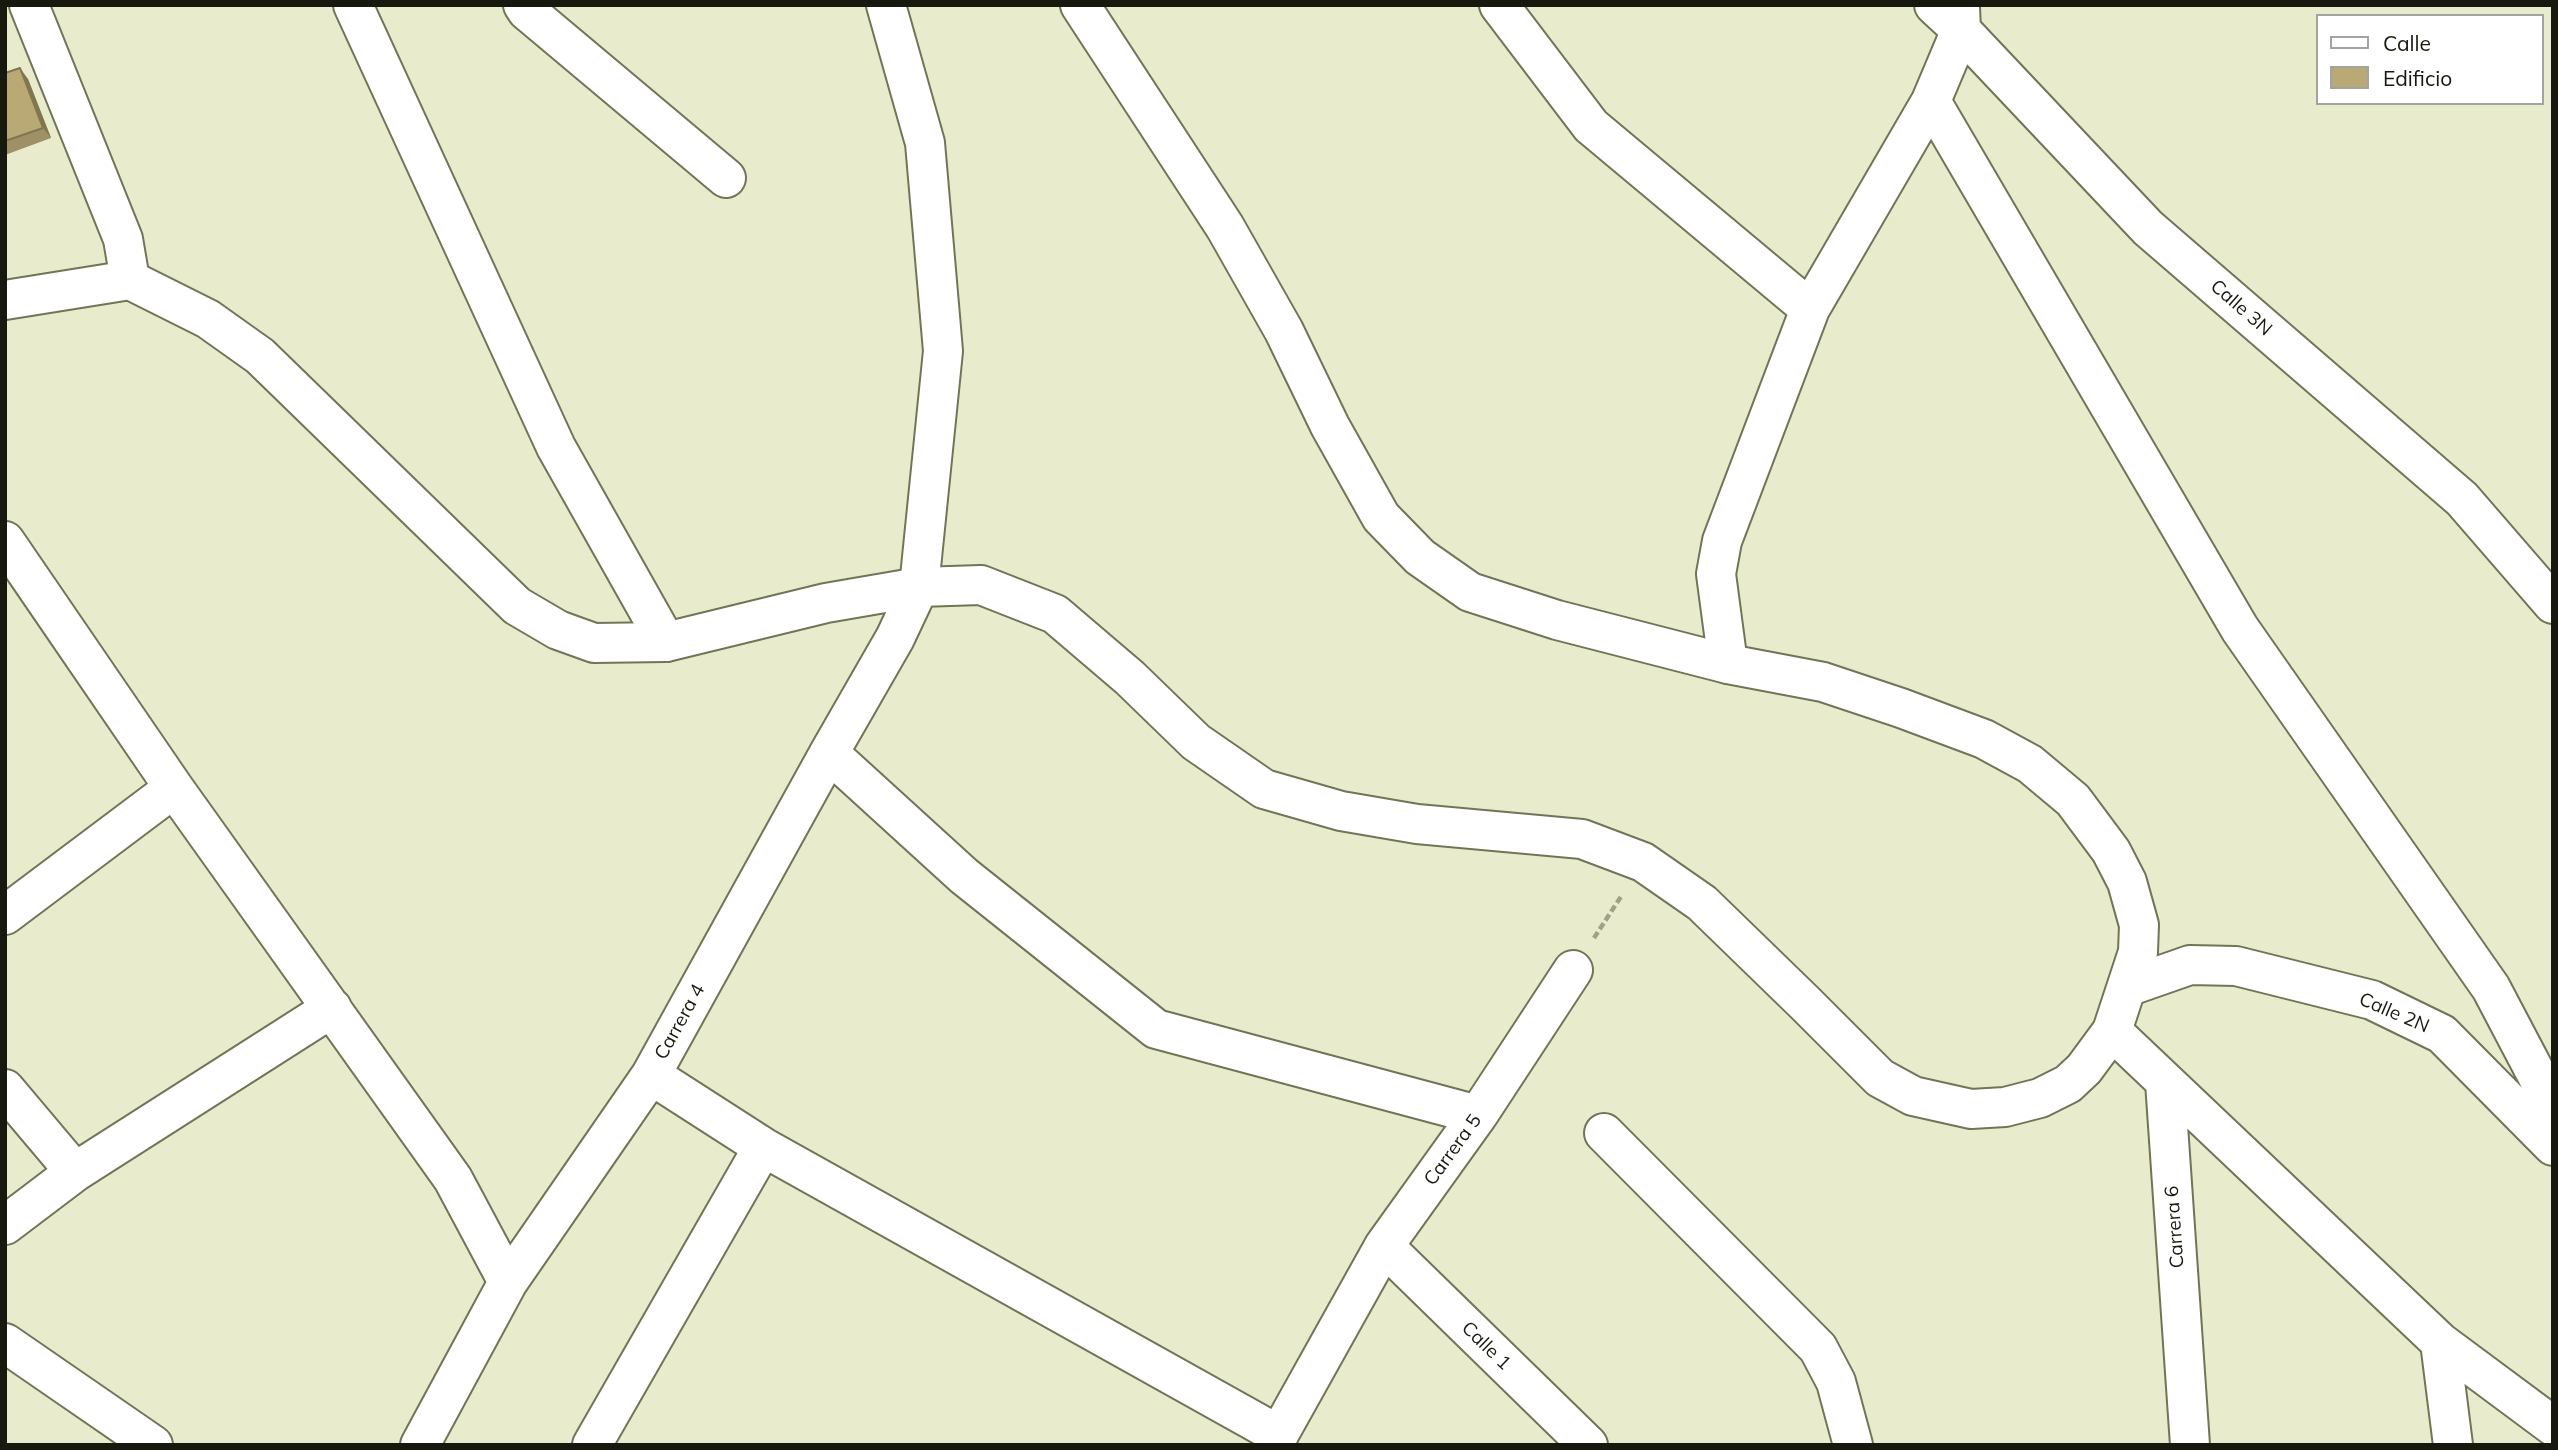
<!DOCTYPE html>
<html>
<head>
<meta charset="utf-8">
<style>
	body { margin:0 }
	#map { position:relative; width:2558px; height:1450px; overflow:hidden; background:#e9eccc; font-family:Mulish,sans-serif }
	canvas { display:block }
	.frame { position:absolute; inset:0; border:7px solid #18190e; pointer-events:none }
	.legend { position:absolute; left:2316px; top:14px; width:228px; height:91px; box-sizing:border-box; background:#fff; border:2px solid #a3a39f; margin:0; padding:9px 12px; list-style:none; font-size:21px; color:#18190e }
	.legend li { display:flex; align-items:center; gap:14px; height:35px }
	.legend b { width:35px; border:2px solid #a3a39f }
</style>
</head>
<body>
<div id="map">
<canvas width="2558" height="1450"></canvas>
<div class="frame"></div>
<ul class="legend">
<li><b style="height:9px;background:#fff"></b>Calle</li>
<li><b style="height:19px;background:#b9a975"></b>Edificio</li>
</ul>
</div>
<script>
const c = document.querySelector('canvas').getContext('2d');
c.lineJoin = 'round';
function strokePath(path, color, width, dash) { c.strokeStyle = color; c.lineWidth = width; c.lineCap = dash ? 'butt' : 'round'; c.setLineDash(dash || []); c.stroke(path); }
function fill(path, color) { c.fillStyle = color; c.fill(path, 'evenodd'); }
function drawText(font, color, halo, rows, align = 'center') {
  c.font = font + ' Mulish,sans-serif'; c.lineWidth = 5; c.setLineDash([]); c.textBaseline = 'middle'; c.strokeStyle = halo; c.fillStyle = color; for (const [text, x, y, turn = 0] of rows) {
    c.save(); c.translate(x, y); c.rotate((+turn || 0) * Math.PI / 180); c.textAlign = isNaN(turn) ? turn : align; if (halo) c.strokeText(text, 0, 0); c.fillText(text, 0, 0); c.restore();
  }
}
const minor = new Path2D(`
	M29,5L123,239L130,280
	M353,5L556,447L666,642
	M523,5L527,11L726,178
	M1499,5L1591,126L1810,309
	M1934,5L1961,30L2148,228L2462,499L2553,604
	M1931,101L2240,629L2491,988L2553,1106
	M5,541L174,788L453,1179L508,1282
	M1728,664L1716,574L1722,541L1810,309L1931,101L1961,30L1960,7
	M829,753L964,876L1156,1029L1478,1115
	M5,915L174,788
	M2127,987L2190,965L2236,966L2372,1000L2442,1034L2553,1146
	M2112,1031L2440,1342L2553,1426
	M651,1075L763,1147L1279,1435
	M2165,1082L2190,1445
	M5,1089L75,1172
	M1604,1133L1818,1348L1836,1382L1853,1445
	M5,1225L75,1172L332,1008
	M1384,1246L1588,1445
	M2440,1342L2453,1445
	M5,1343L153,1445
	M420,1445L508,1282L651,1075L829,753L895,638L919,587L943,351L925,143L886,5
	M592,1445L763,1147
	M1273,1445L1384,1246L1478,1115L1573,970`);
const secondary = new Path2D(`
	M5,300L130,280L208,319L260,356L517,606L558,630L594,643L666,642L826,603L919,587L981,585L1055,614L1130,678L1196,742L1264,789L1341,811L1417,824L1582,839L1643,862L1702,903L1805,1003L1880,1078L1913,1096L1971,1109L2005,1107L2040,1098L2068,1084L2084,1069L2112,1031L2138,952L2139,925L2127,882L2111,851L2073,800L2030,764L1984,739L1901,708L1823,682L1728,664L1557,620L1470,592L1420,557L1381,517L1330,426L1284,331L1225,227L1080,5`);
strokePath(minor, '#727457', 42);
strokePath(secondary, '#727457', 42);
strokePath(new Path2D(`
	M1594,938L1622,895`), '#9fa189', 4.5, [7, 3.5]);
strokePath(minor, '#fff', 38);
strokePath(secondary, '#fff', 38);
fill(new Path2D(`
	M5,73L28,79L51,138L5,155Z`), '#9f9165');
fill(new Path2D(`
	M20,68L28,79L51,138L43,128Z`), '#827652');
const building = new Path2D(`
	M20,68L43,128L5,141V73Z`);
fill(building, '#b9a975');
strokePath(building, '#827652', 2);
drawText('19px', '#18190e', '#fff', [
	["Calle 3N",2241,308,41],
	["Calle 2N",2394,1013,23],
	["Carrera 4",680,1022,-61],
	["Carrera 5",1453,1150,-54],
	["Carrera 6",2175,1227,-94],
	["Calle 1",1486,1346,44]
]);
</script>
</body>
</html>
